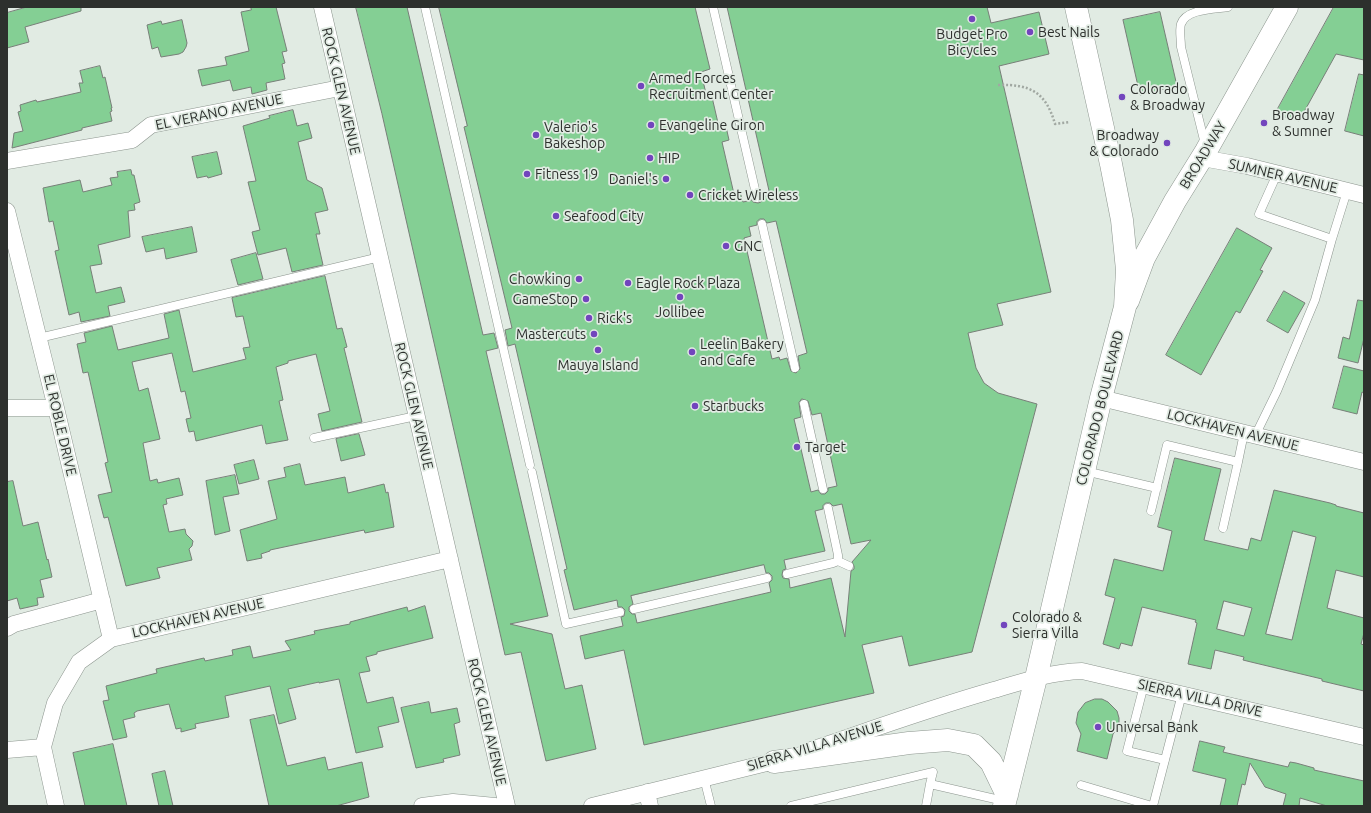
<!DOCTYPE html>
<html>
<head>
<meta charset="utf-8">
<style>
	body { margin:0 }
	#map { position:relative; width:1371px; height:813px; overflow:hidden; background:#e1ebe3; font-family:Ubuntu,sans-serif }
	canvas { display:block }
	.frame { position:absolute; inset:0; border:8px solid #2d302d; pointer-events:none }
</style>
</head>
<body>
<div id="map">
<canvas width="1371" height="813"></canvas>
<div class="frame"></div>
</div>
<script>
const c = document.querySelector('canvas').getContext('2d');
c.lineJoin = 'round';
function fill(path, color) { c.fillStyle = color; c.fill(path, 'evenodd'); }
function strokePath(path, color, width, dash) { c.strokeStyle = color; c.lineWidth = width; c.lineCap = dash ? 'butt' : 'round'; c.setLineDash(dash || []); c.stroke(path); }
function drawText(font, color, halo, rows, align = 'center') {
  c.font = font + ' Ubuntu,sans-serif'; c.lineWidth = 3.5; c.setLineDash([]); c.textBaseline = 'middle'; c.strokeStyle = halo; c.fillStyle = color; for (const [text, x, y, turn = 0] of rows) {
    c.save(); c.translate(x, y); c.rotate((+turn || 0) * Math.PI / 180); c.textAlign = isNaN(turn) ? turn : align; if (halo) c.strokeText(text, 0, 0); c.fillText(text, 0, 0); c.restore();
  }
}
const building = new Path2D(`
	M27,7H81V11L25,27L29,42L7,48V13Z
	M251,7H276L287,51L282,52L285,63L282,64L285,79L266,83L267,90L252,94L251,87L233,91L230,80L202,86L198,70L227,65L225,57L249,51L241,12L251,10Z
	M356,7H407L483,335L494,333L498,348L486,351L548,616L510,624L552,634L565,689L582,685L596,749L546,761L521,652L505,655L382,114Z
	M439,7H695L710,69L701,72L707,98L712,97L718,123L725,122L729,140L722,142L734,194L740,192L743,202L752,200L753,202L758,203L761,202L762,197L770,195L727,7H987L991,23L1039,12L1049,54L999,66L1051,292L997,304L1003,325L968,333L976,368L984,383L998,393L1037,404L972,652L909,666L902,636L862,645L874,693L644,745L624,650L585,659L580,636L623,626L621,617L624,616L625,610L622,607H618L617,600L574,610L564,570L567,569L515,344L508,346L505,330L512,328L464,127L467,126ZM760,219H764L767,223L776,221L807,353L798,356L800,369L796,373L791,371L787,358L780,360L779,357L772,359L744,238L751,236L749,227L757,225V222ZM802,399L808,401L812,415L821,413L837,486L828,488V491L825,494H821L818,490L811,492L794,419L801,417L799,403ZM826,503H830L833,506L842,504L851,544L871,540L852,562L854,566V569L851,571L845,637L831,578L790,588L789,579L783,578L782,575L783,570L786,569L784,560L825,551L815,511L823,509V506ZM764,565L766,573H769L772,576V580L769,583L771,592L637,623L635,614H632L629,611V607L633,604L631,596Z
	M1334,7H1364V60L1336,54L1299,121L1275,114Z
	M1160,12L1177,86L1140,95L1123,20Z
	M182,20L187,43L186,47L183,52L179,54L161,57L158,47L152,49L147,25L161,21L162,24Z
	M100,66L103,78L105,77L112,108H111L112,111L110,112L112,121L82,128V130L12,148L14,133L23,131L18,112L21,111L20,105L36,100L37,102L81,92L79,83H83L80,71Z
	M1359,74L1364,75V136L1345,131Z
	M293,110L297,126L308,123L312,138L298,142L307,180L322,188L328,210L315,213L320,234H316L323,265L292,272L286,248L258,255L252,232L260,230L248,182L256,181L243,126L270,118L269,116Z
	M217,152L222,174L208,178L207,176L197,178L192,157Z
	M131,170L132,175H134L140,202L134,204L135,210L128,211L130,237L98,245L102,264L90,266L96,293L121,287L125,302L108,306L110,316L81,322L79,312L69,315L55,251L59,250L53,221L49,222L43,188L80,180L83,192L112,185L110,178L118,177L117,172Z
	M192,227L197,252L166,259L164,248L146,252L142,237Z
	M1237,228L1272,248L1260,270L1263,271L1240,313L1236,311L1201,375L1166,355Z
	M256,253L263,279L238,285L231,260Z
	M325,276L337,329L342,328L347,347L344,348L362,422L322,431L318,414L330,411L316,354L288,361V363L276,367L283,400L279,401L288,440L266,444L262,425L196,441L194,431L189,432L186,419L191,418L185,391L181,392L172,353L132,362L139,391L148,388L160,439L143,443L150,481L157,479L158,483L179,478L183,495L166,499L167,504L163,505L169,532L185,529L186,534L193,541L192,546L189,549L192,560L157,568L160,578L126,586L108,517L104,518L98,495L112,492L105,463L108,462L88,372L83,373L77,344L86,342L84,333L112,326L118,350L169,338L164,314L179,310L193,372L246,359L243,348L250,347L243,316L236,317L232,298Z
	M1284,291L1305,303L1288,333L1267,321Z
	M1358,300L1364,301V338L1358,363L1338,358L1343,337L1349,339Z
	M1344,366L1364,371V393L1362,392L1357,414L1333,408Z
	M359,434L365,455L341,461L336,439Z
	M1175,458L1221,469L1204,540L1248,550L1251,538L1261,541L1274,490L1330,503L1336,505V506L1364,513V577L1336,570L1327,608L1364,618V633L1361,644L1364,645V691L1322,681V679L1251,662L1243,660L1244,657L1215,650L1211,669L1188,664L1197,623L1195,622L1196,620L1142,607L1132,646L1121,643L1119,649L1103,644L1115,598L1105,595L1114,559L1163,571L1172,531L1158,527ZM1293,531L1316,537L1292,640L1266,634ZM1224,601L1252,608L1244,636L1217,629Z
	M254,460L259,479L239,484L234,465Z
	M300,464L305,485L345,477L348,493L384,484L386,493L388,492L394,527L365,533L364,530L270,550V551L261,554L262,558L247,561L240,530L277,519L268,481L286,477L284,468Z
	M235,475L239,494L223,497L230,531L215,535L206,481Z
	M13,481L23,526L38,522L47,560L48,559L52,577L40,580L44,597L37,598L38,605L20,609L17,598L7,601V482Z
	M425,606L433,638L377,652V654L366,657L370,671L359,673L367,703L393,697L399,722L378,727L383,747L356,753L339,679L319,683V682L288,689L296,719L279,724L270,686L225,696L229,717L195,724L196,728L181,732V728L176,729L169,704L137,711L134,713L135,717L123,720L127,737L113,740L103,701L109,700L106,686L157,673L156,669L204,658L205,661L233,655L232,650L250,646L253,658L291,650L285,641L315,634L314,631L350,624V622L407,607L408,611Z
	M1095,699H1102L1108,702L1117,711L1119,718V724L1117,730L1113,734L1107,759L1077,751L1081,734L1076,723L1078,712L1085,703Z
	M429,702L431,713L457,708L460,722L454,724L460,755L443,759L444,762L416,768L401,708Z
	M274,715L287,766L325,757L328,770L362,762L369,797L336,806H269L250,720Z
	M1200,741L1225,747L1223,752L1288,767L1290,762L1296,763L1314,768V770L1364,781V806H1327L1300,798L1299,806H1283L1286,794L1265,787L1250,763L1245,785L1242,784L1237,806H1220L1226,779L1193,771Z
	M113,744L127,806H85L73,753Z
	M165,771L173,806H159L152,774Z`);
fill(building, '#84cf94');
strokePath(building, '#777f78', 1);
const lane = new Path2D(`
	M425,7L530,465
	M713,7L757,198
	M1205,144L1181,47C1181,39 1179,31 1181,24C1186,9 1214,9 1228,7
	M1277,174L1259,214L1332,239L1347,191
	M762,224L795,368
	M39,338L380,257
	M804,404L823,489
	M1255,436L1277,391L1315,300L1332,239
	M314,438L416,416
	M1238,462L1244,433
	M1085,471L1157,488
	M532,472L566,624L620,612
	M1151,511L1167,445L1238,462L1223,528
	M838,561L849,566
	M787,574L833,563L838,561V555L828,508
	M634,609L767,578
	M1144,685L1127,751L1165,760
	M704,778L711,806
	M1081,785L1152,806
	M791,806L933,772L930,784
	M926,806L930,784L1004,801
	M1153,806L1182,694`);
const street = new Path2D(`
	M322,7L507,806
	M1202,158L1247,166L1364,195
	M7,161L132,140L151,125L340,88
	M7,211L56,408L111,639
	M1101,398L1364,462
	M7,408H56
	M7,628L14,624L102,600
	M7,750L43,747
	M811,750C870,730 928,709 987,692C1018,683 1049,672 1082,671L1364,737
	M647,792L650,806
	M56,806L43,747L55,703L79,662L111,639L450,559
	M422,806L453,802L495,806
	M592,806L783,759`);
const secondary = new Path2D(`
	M1128,301L1144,258L1175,201L1206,151L1287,7`);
const primary = new Path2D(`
	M774,762L909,743L948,740L974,745L991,762L1007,795
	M1004,806L1036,678L1101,398L1125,307L1127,270L1122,220L1111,164L1076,7`);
strokePath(lane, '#8c958e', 9);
strokePath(street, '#8c958e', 17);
strokePath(secondary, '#8c958e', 23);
strokePath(primary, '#8c958e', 23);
strokePath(new Path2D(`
	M998,85C1030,84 1046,92 1055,124L1070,122`), '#a1a8a2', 2.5, [2, 2]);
strokePath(lane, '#fff', 8);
strokePath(street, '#fff', 16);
strokePath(secondary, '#fff', 22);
strokePath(primary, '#fff', 22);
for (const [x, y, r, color] of [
	[972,19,4,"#7245bd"],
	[1030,32,4,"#7245bd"],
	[641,86,4,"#7245bd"],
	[1122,97,4,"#7245bd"],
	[1264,123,4,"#7245bd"],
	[651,125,4,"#7245bd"],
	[536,135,4,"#7245bd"],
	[1167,143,4,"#7245bd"],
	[650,158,4,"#7245bd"],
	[527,174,4,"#7245bd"],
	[666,179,4,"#7245bd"],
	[690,195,4,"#7245bd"],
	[556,216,4,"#7245bd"],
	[726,246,4,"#7245bd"],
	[579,279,4,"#7245bd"],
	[628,283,4,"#7245bd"],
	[680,297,4,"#7245bd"],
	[586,299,4,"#7245bd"],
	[589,318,4,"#7245bd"],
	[594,334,4,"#7245bd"],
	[598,350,4,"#7245bd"],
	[692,352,4,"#7245bd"],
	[695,406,4,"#7245bd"],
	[797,447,4,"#7245bd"],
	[1004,625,4,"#7245bd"],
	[1098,727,4,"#7245bd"]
]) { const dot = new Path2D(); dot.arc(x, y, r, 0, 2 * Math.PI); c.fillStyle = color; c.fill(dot); strokePath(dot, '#e1ebe3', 1.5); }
drawText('14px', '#2d302d', '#e1ebe3', [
	["Best Nails",1038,32],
	["Budget Pro",972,34,"center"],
	["Bicycles",972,50,"center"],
	["Armed Forces",649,78],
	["Recruitment Center",649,94],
	["Colorado",1130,89],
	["& Broadway",1130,105],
	["Broadway",1272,115],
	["& Sumner",1272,131],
	["Evangeline Giron",659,125],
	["Valerio's",544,127],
	["Bakeshop",544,143],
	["Broadway",1159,135,"right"],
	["& Colorado",1159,151,"right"],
	["HIP",658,158],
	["Fitness 19",535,174],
	["Daniel's",658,179,"right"],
	["Cricket Wireless",698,195],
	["Seafood City",564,216],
	["GNC",734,246],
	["Chowking",571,279,"right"],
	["Eagle Rock Plaza",636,283],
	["GameStop",578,299,"right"],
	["Jollibee",680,312,"center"],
	["Rick's",597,318],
	["Mastercuts",586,334,"right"],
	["Leelin Bakery",700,344],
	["and Cafe",700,360],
	["Mauya Island",598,365,"center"],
	["Starbucks",703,406],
	["Target",805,447],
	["Colorado &",1012,617],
	["Sierra Villa",1012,633],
	["Universal Bank",1106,727]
], 'left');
drawText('14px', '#2d302d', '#e1ebe3', [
	["ROCK GLEN AVENUE",341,91,77],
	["EL VERANO AVENUE",219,112,-12],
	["BROADWAY",1203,155,-59],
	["SUMNER AVENUE",1283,176,13],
	["ROCK GLEN AVENUE",414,406,77],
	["COLORADO BOULEVARD",1100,408,-76],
	["EL ROBLE DRIVE",60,425,77],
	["LOCKHAVEN AVENUE",1233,430,14],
	["LOCKHAVEN AVENUE",198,618,-13],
	["SIERRA VILLA DRIVE",1200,698,13],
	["ROCK GLEN AVENUE",487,722,77],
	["SIERRA VILLA AVENUE",815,746,-17]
]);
</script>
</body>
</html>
